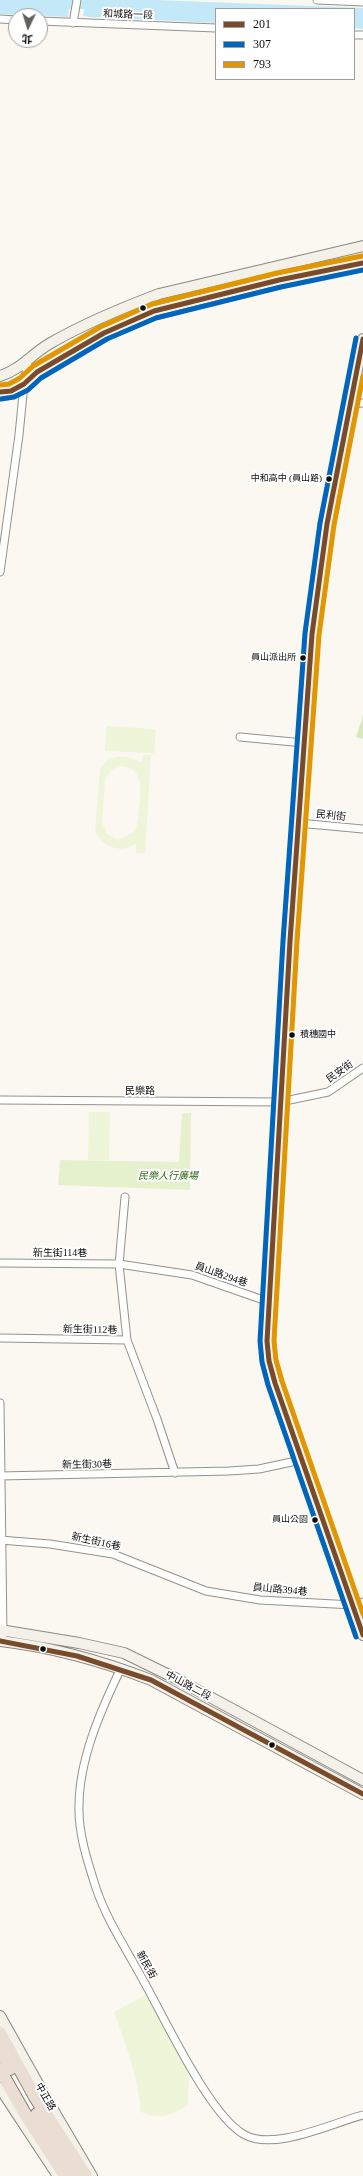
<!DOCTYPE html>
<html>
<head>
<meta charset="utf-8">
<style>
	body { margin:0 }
	#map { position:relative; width:363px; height:2176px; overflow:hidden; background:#faf8f0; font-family:"Times New Roman","Noto Sans TC",serif }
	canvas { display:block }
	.legend { position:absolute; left:215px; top:8px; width:140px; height:72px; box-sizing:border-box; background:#fff; border:1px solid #9e9e9e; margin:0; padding:5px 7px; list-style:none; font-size:12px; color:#0c0c0c }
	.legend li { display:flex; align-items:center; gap:8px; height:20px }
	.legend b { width:20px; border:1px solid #9e9e9e }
	.north { position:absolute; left:8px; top:8px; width:40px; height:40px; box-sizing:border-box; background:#fff; border:1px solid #9e9e9e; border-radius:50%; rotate:184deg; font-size:11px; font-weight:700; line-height:16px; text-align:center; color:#0c0c0c }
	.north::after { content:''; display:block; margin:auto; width:14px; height:18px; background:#5f5f5c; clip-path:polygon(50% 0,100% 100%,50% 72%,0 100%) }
</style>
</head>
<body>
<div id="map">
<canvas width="363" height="2176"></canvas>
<ul class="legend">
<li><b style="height:5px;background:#7a4b2a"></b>201</li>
<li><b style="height:5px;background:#0065bd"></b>307</li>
<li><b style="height:5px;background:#e09701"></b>793</li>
</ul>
<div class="north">北</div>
</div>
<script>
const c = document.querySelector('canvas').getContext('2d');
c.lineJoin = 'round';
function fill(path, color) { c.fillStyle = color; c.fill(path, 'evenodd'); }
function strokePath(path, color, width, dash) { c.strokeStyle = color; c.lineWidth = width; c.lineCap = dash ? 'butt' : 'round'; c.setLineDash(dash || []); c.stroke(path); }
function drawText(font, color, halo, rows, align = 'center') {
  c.font = font + ' "Times New Roman","Noto Sans TC",serif'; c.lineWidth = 4; c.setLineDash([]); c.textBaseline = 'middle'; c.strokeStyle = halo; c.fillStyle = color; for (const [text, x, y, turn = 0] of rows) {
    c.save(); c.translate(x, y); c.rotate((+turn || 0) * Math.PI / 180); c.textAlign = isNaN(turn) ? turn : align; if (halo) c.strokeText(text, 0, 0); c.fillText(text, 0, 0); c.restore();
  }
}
fill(new Path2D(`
	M182,1113H191L190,1190L58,1185L60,1160L179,1162Z`), '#e5f1cd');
fill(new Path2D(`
	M363,716V739L356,737Z`), '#d6eabb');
fill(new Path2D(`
	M106,726L156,729L154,753L105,751Z
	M143,755H151L145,854L136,853V844C119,854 105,847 95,832L100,768C112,753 127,755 142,763ZM122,766C150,769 139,806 137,826L134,832L118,840L107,834L102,823L105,779L113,769Z
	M89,1112H110L109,1160H88Z
	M147,1994L189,2072L188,2105C170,2116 161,2120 141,2112C138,2076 126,2045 114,2012Z`), '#eff5d8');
fill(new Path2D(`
	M0,0H70L68,17L0,14Z
	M86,0H156L363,8V29L354,28V9H216V23L90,17L83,16Z`), '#c3e9f8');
strokePath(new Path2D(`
	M58,4L97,5`), '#c3e9f8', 9);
const street = new Path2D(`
	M317,0L363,2
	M0,19L16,20
	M40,21L216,28
	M73,23L77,0
	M354,35H363
	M350,404L363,403
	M0,572L19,435L24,384L28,361
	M240,737L304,743
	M298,823L363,829
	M0,1100L280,1102L328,1092L363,1068
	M0,1263L119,1264L192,1275L269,1302
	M0,1338L127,1340L119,1264L125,1197
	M127,1340L157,1419L175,1473
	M0,1403L3,1635
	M0,1476L229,1471L259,1469L301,1460
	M0,1540L50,1544L113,1554L206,1591L260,1600L353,1605L363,1602
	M121,1668C101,1710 79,1759 79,1806C78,1833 88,1863 96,1888C107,1921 127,1950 143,1980C164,2017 210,2117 245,2135C275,2151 332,2123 363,2115`);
const secondary = new Path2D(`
	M363,339L327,524L312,634L290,941L267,1341L269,1361L275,1383L363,1635
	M0,376C20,370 32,354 49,344C83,324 122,308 159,294L363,246
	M0,392L11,391L24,384L37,372L104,333L154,311L279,280L363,263
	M0,1630L79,1643L124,1653L175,1678L363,1780
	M0,1641C52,1647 102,1661 151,1680L363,1794
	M0,2016L46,2098L92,2176
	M0,2088L58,2176`);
const highway = new Path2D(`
	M0,2033L35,2097L86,2176
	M0,2051L10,2069
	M0,2070L24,2112L65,2176
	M37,2114L75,2176`);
strokePath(street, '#93928f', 9);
strokePath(secondary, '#8a8985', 12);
strokePath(highway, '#80807c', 14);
strokePath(street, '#fefefd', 7);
strokePath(secondary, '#f4f2e8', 10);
strokePath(highway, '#eaddd3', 12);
strokePath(new Path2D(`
	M363,339L327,524L312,634L290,941L267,1341L269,1361L275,1383L363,1635
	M0,392L11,391L24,384L37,372L104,333L154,311L279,280L363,263
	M0,1641L77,1656L151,1680L363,1794`), '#7a4b2a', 5);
strokePath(new Path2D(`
	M356,338L320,523L305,633L283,941L260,1341L262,1362L268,1385L356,1637
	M1,399L14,397L28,390L41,378L107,339L156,318L281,287L363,270`), '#0065bd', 5);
strokePath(new Path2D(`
	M363,376L334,525L319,635L297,941L274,1341L276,1360L282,1381L363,1614
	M0,385L9,384L20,378L33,366L100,327L152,304L277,273L362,256`), '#e09701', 5);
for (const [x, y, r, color] of [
	[143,308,3.5,"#0c0c0c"],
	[329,479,3.5,"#0c0c0c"],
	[303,658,3.5,"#0c0c0c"],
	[292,1035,3.5,"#0c0c0c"],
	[315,1520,3.5,"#0c0c0c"],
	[43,1649,3.5,"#0c0c0c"],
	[272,1745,3.5,"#0c0c0c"]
]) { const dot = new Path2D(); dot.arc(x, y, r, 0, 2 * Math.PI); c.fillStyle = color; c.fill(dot); strokePath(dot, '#fff', 1.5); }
drawText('9px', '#0c0c0c', '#fff', [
	["中和高中 (員山路)",322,479],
	["員山派出所",296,658],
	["積穗國中",300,1035,"left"],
	["員山公園",308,1520]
], 'right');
drawText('10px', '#0c0c0c', '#fff', [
	["和城路一段",128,15,2],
	["民利街",331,816,6],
	["民安街",340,1072,-35],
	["民樂路",140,1091],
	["新生街114巷",60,1253],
	["員山路294巷",221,1275,19],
	["新生街112巷",90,1330,1],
	["新生街30巷",87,1465,-1],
	["新生街16巷",96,1542,12],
	["員山路394巷",280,1590,5],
	["中山路二段",188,1686,28],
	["新民街",146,1965,61],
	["中正路",45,2097,60]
]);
drawText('italic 10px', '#2d6817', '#fff', [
	["民樂人行廣場",168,1176]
]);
</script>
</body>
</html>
